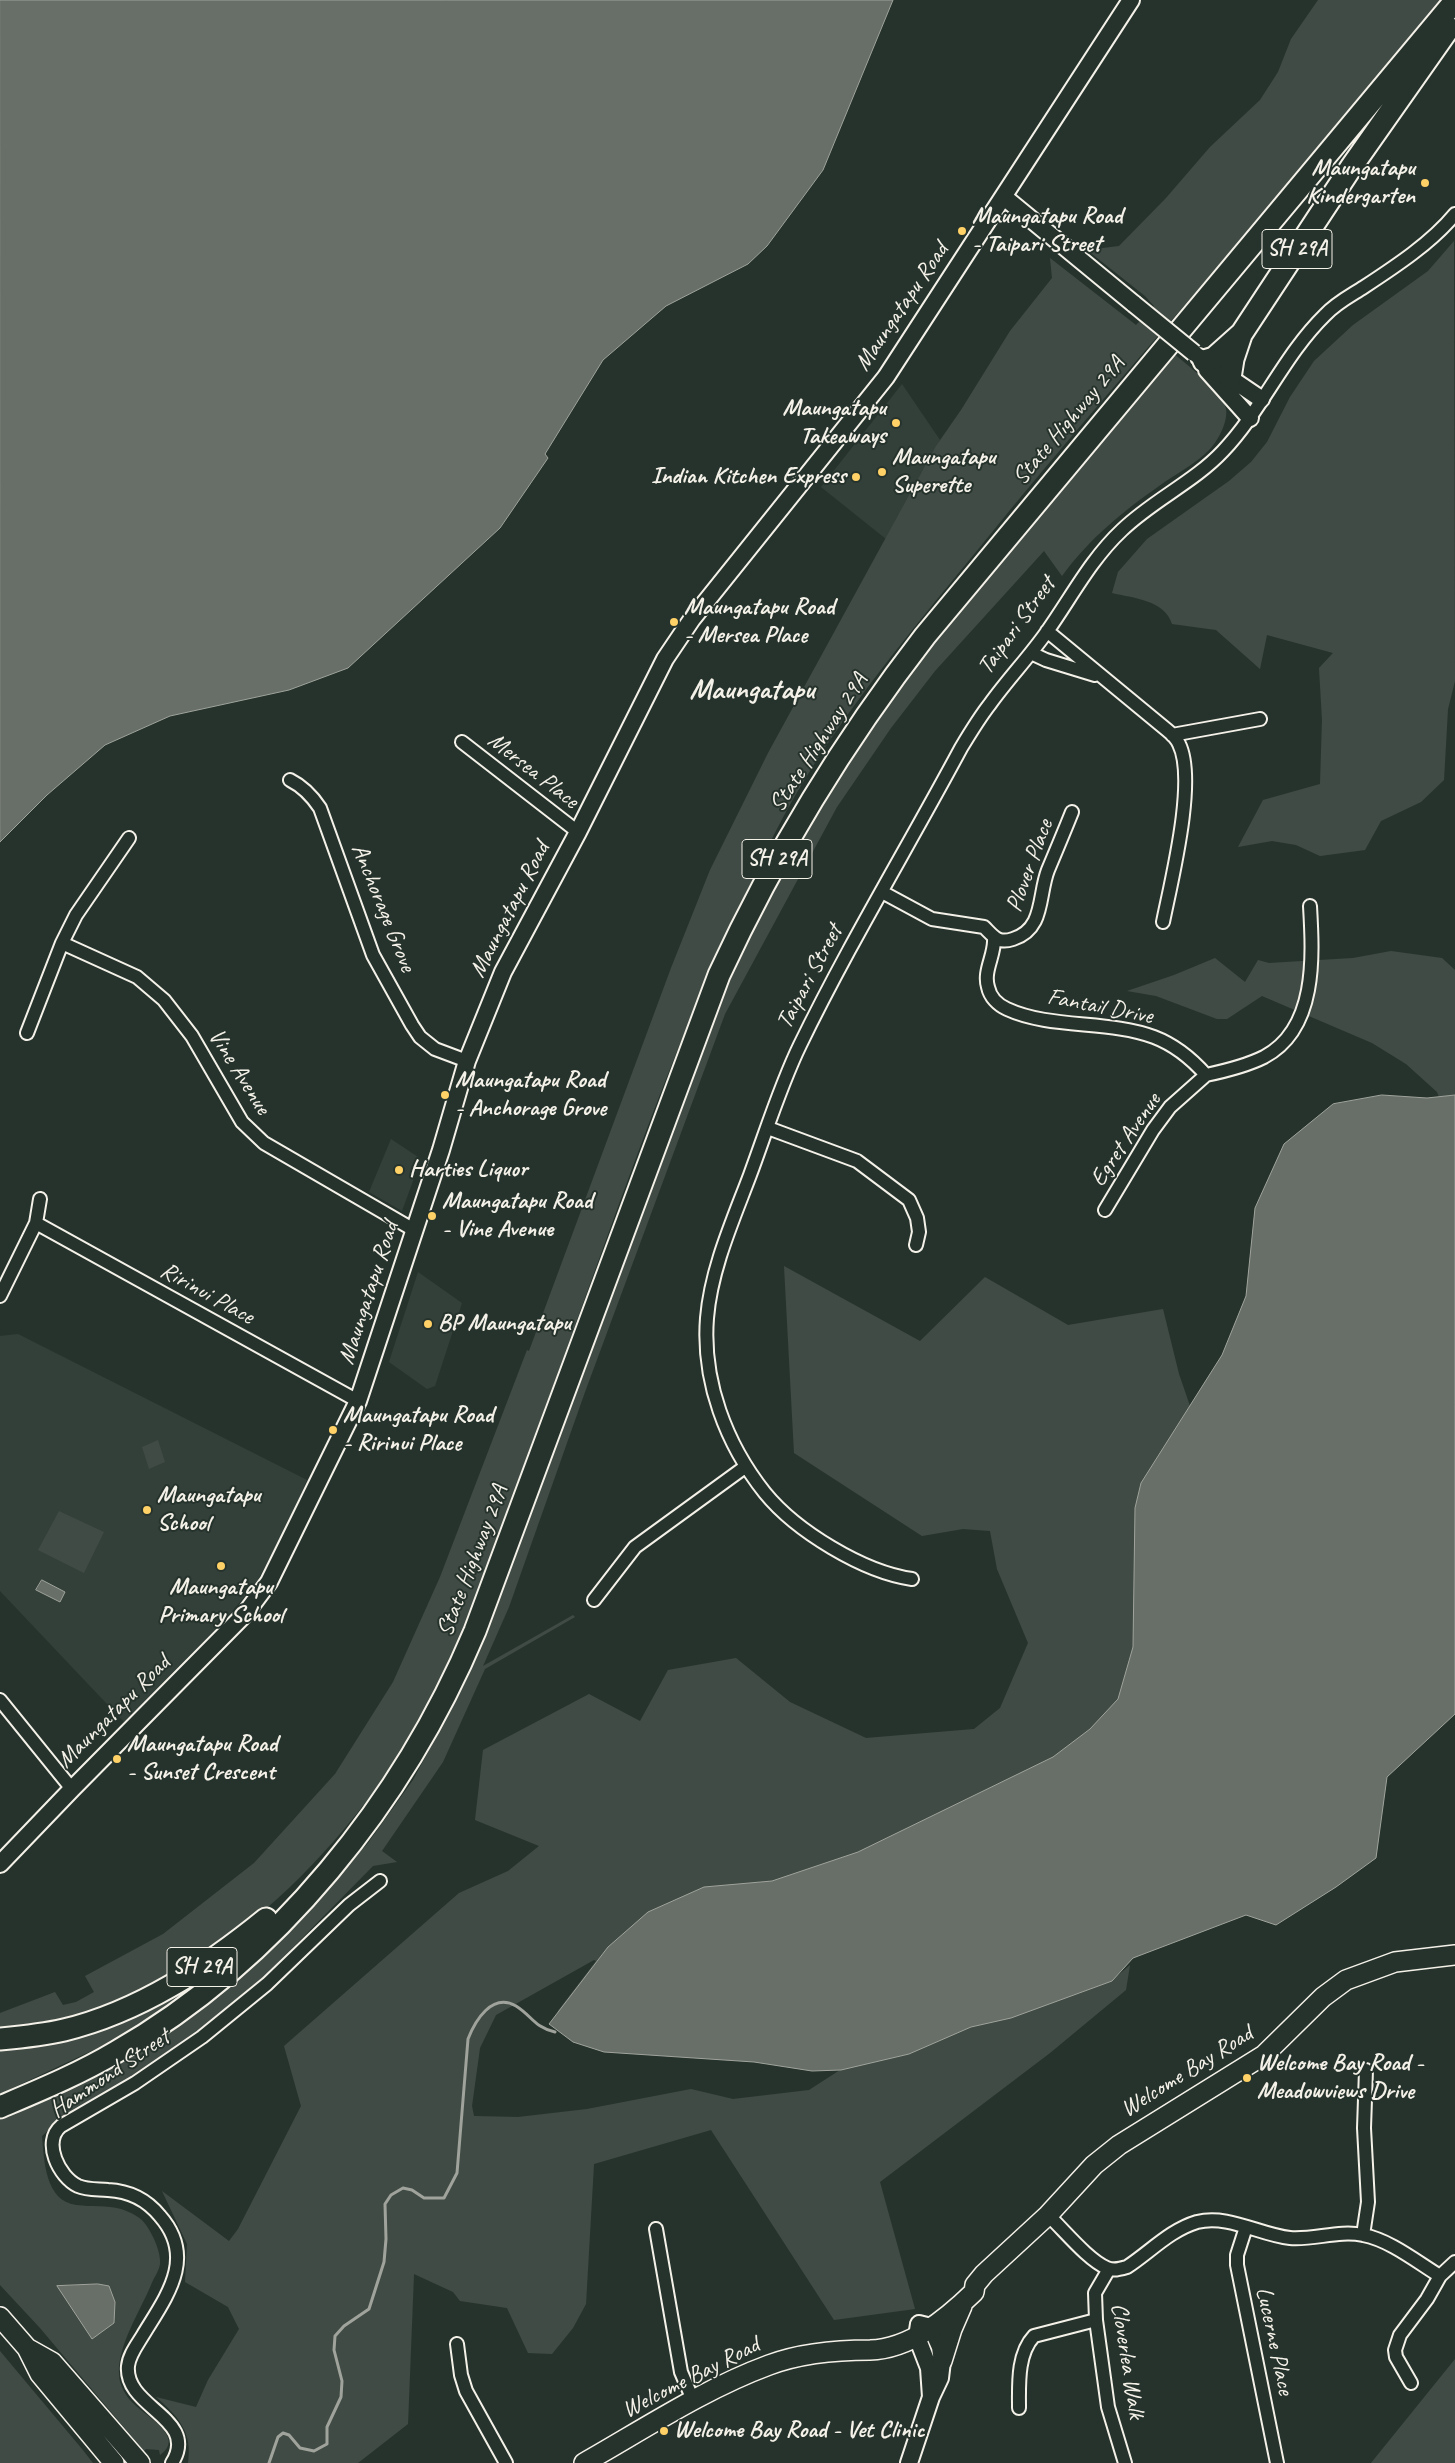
<!DOCTYPE html>
<html>
<head>
<meta charset="utf-8">
<style>
	body { margin:0 }
	canvas { display:block; background:#26332d }
</style>
</head>
<body>
<canvas width="1455" height="2463"></canvas>
<script>
const c = document.querySelector('canvas').getContext('2d');
c.lineJoin = 'round';
function fill(path, color) { c.fillStyle = color; c.fill(path, 'evenodd'); }
function strokePath(path, color, width, dash) { c.strokeStyle = color; c.lineWidth = width; c.lineCap = dash ? 'butt' : 'round'; c.setLineDash(dash || []); c.stroke(path); }
function drawText(font, color, halo, rows, align = 'center') {
  c.font = font + ' Caveat,sans-serif'; c.lineWidth = 4; c.setLineDash([]); c.textBaseline = 'middle'; c.strokeStyle = halo; c.fillStyle = color; for (const [text, x, y, turn = 0] of rows) {
    c.save(); c.translate(x, y); c.rotate((+turn || 0) * Math.PI / 180); c.textAlign = isNaN(turn) ? turn : align; if (halo) c.strokeText(text, 0, 0); c.fillText(text, 0, 0); c.restore();
  }
}
fill(new Path2D(`
	M902,384L940,440L886,539L821,487Z
	M391,1139L421,1159L402,1211L369,1192Z
	M418,1272L462,1303L435,1386L427,1389L389,1362Z
	M18,1334L307,1480L280,1541L257,1581L231,1613L124,1722L0,1591V1336Z`), '#333f39');
fill(new Path2D(`
	M1318,0H1440C1295,186 1132,359 984,542C921,619 857,694 805,779C776,826 753,878 730,928C656,1088 602,1256 540,1421C507,1509 479,1601 438,1686C371,1824 229,1976 76,2015C51,2021 25,2024 0,2028V2013L55,1992L63,2005L76,2002L94,1992L85,1976L163,1934L254,1863L335,1774L393,1682L440,1577L527,1350L529,1351L671,968L710,870L768,753L936,446L961,410L1010,331L1052,278L1050,258L1136,325L1154,306L1145,296L1087,250L1119,246L1166,198L1210,147L1260,100L1278,72L1291,39Z
	M1454,241L1455,681L1448,709L1444,780L1421,802L1381,821L1365,850L1320,856L1296,845L1272,841L1238,847L1263,800L1320,784L1322,720L1319,668L1333,653L1267,635L1260,669L1216,630L1172,624C1165,600 1133,598 1112,593L1118,572L1147,539L1229,481L1251,462L1267,442L1290,397L1314,361L1353,325L1428,271Z
	M1171,351C1184,363 1224,392 1226,409C1228,422 1218,441 1209,450C1197,463 1174,475 1159,486C1122,512 1089,539 1062,576L1044,551L935,671L891,728L837,807L725,1014L585,1392L509,1607L483,1666L573,1615L575,1617L485,1669L443,1762L382,1851L397,1862L373,1866L245,1996L137,2078L55,2124L42,2136C44,2160 45,2201 76,2205C91,2207 106,2205 121,2209C130,2212 141,2217 146,2225C153,2235 161,2252 160,2264C159,2271 153,2279 151,2285C140,2311 117,2347 119,2374C119,2385 126,2397 134,2404C144,2415 187,2437 160,2455L159,2450L146,2449L144,2451L40,2328L0,2285V2120L81,2084L167,2031L241,1971L342,1872L368,1843L413,1780L463,1687L488,1627L601,1305L729,968L787,854L911,666Z
	M1391,951L1442,958L1455,970V1095L1439,1097L1437,1092L1406,1064L1372,1043L1262,996L1227,1019H1217L1156,996L1127,991L1174,975L1215,958L1245,982L1258,960L1269,963L1353,958Z
	M1382,1095L1266,1689L557,2012L596,1961L594,1960L496,2015L480,2048L472,2106L474,2116L518,2117L587,2109L691,2089L733,2099L809,2090L840,2070L812,2071L754,2062L604,2052L573,2042L1455,1714L1387,1777L1376,1858L1336,1887L1276,1925L1246,1915L1133,1958L1116,1977L1130,1965L1126,1990L1050,2053L880,2182L915,2309L834,2320L711,2130L594,2164L586,2304L573,2328L552,2354L528,2353L507,2308L460,2301L453,2292L414,2274L408,2424L358,2463H188C193,2432 178,2416 156,2397L196,2407L208,2380L239,2329L228,2307L185,2282L187,2244L162,2191L229,2241L238,2229L301,2106L284,2046L459,1893L508,1871L539,1846L475,1820L483,1750L589,1694L640,1721L668,1670L736,1658L790,1702L866,1738L974,1729L1000,1708L1028,1643L997,1569L990,1531L963,1529L922,1536L794,1453L784,1266L920,1341L985,1277L1068,1325L1163,1309L1179,1374L1190,1406L1222,1355L1246,1296L1255,1208L1284,1144L1333,1104Z
	M158,1440L165,1462L149,1469L142,1447Z
	M59,1511L104,1532L84,1573L38,1550Z
	M260,1930L157,2020L0,2094V2045L42,2041Z
	M0,2351L82,2449L93,2463H0Z
	M1455,2359V2463H1371Z`), '#414b45');
const water = new Path2D(`
	M0,0H893L823,170L767,246L748,264L666,306L603,360L545,454L548,458L500,528L348,668L289,690L170,716L105,745L47,795L0,842Z
	M1382,1095L1427,1098L1455,1095V1714L1387,1777L1376,1858L1336,1887L1276,1925L1246,1915L1133,1958L1112,1981L1011,2018L971,2027L909,2054L841,2070L812,2071L754,2062L604,2052L573,2042L549,2024L608,1947L648,1912L704,1887L772,1881L858,1852L1053,1757L1090,1729L1118,1699L1133,1647L1135,1508L1141,1483L1222,1355L1246,1296L1255,1208L1284,1144L1333,1104Z
	M42,1580L65,1592L60,1602L36,1590Z
	M98,2284L109,2286L115,2302L114,2323L92,2339L57,2286Z`);
fill(water, '#676f68');
strokePath(water, '#9fa39b', 1);
strokePath(new Path2D(`
	M269,2463L278,2437L283,2433L289,2435L300,2448L314,2451L327,2444V2427L341,2397L342,2381L334,2350L335,2336L344,2326L369,2309L384,2262L386,2239L385,2204L391,2195L403,2188L412,2190L424,2198H444L457,2173L468,2039C475,2021 492,1992 516,2006C532,2016 534,2027 555,2032`), '#9fa39b', 3);
const minor = new Path2D(`
	M1047,631L1167,730C1172,734 1177,739 1179,744C1197,780 1171,882 1163,922
	M1031,653L1046,660L1095,675
	M1172,735L1260,719
	M462,742L578,832
	M290,780C304,787 312,796 320,808L373,955L412,1025L420,1037L435,1049L467,1061
	M882,892L932,919L984,927C994,937 998,944 1013,939C1045,929 1038,895 1048,870C1056,851 1064,832 1072,812
	M994,939C995,955 983,971 988,987C990,997 998,1005 1007,1009C1050,1029 1109,1020 1154,1037C1175,1045 1191,1058 1206,1075C1225,1071 1246,1066 1264,1057C1317,1029 1313,957 1310,906
	M62,943L137,977L164,1000L192,1036L242,1122L264,1143L414,1230
	M27,1033L62,943L76,915L129,838
	M768,1128L857,1161L909,1200L917,1218L919,1232L916,1245
	M1105,1210L1153,1130L1170,1107L1206,1075
	M36,1223L358,1401
	M0,1296L36,1223L40,1199
	M912,1579C863,1572 796,1531 765,1493C726,1444 702,1381 707,1318C711,1269 733,1220 750,1175C766,1132 780,1086 800,1045C849,944 908,847 961,748C970,733 979,718 990,704C1008,679 1029,657 1046,633C1071,598 1090,560 1122,530C1153,500 1194,482 1223,451C1262,410 1284,355 1325,315C1336,303 1350,296 1364,287C1396,266 1431,243 1455,214
	M594,1600L635,1547L745,1467
	M0,1700L72,1789
	M1048,2215C1064,2230 1088,2260 1107,2268C1114,2271 1120,2269 1127,2267C1150,2252 1170,2230 1197,2222C1228,2214 1260,2235 1290,2238C1314,2240 1339,2230 1363,2235C1390,2240 1417,2262 1440,2276
	M1246,2227L1237,2255V2265L1277,2463
	M656,2229L681,2372L693,2400
	M1363,2235L1368,2202L1364,2128L1366,2070
	M1109,2269L1095,2293L1096,2320L1108,2407L1125,2463
	M457,2344L461,2375L466,2391L506,2463
	M1411,2383L1396,2357L1395,2350L1400,2335L1427,2299L1440,2276L1455,2262
	M1019,2408C1019,2385 1017,2354 1034,2336L1096,2320
	M172,2463C200,2418 124,2408 128,2366C129,2355 137,2345 143,2335C166,2297 197,2258 160,2216C147,2200 129,2191 108,2190C98,2189 87,2190 78,2186C59,2177 42,2142 61,2126L135,2083L202,2037L267,1984L349,1905L380,1881`);
const tertiary = new Path2D(`
	M1004,197L1134,304
	M1199,357L1261,399
	M1207,370L1250,418
	M0,1864L72,1789L245,1614L269,1582L358,1401L441,1150L467,1061L503,972L578,832L665,659L692,619L886,377L1131,0
	M909,2463L931,2397L940,2378L942,2361L940,2347L931,2327L919,2324L917,2337L929,2368L931,2397`);
const secondary = new Path2D(`
	M0,2317L27,2348L40,2374L114,2463
	M27,2348L52,2362L140,2463
	M942,2361L952,2329L962,2306
	M584,2463C644,2429 704,2389 769,2365C801,2353 836,2350 870,2350C910,2349 946,2319 974,2292L975,2285L984,2274L1048,2215L1094,2165L1119,2145L1264,2055L1323,1997L1346,1980L1395,1962L1455,1955`);
const trunk = new Path2D(`
	M1204,361L1214,358L1242,333L1352,166L1449,28
	M1230,378L1233,359L1241,335
	M0,2039C22,2037 43,2035 64,2030C139,2012 207,1967 266,1919
	M0,2107C40,2090 79,2074 116,2052C277,1960 404,1800 475,1631L719,975C775,854 843,742 925,636L1455,1`);
strokePath(minor, '#f4f1e8', 16);
strokePath(tertiary, '#f4f1e8', 20);
strokePath(secondary, '#f4f1e8', 22);
strokePath(trunk, '#f4f1e8', 25);
strokePath(minor, '#26332d', 12);
strokePath(tertiary, '#26332d', 16);
strokePath(secondary, '#26332d', 19);
strokePath(trunk, '#26332d', 21);
const tertiaryBridge = new Path2D(`
	M1134,304L1194,353`);
strokePath(tertiaryBridge, '#f4f1e8', 20, []);
strokePath(tertiaryBridge, '#26332d', 16);
for (const [x, y, r, color] of [
	[1425,183,5,"#ffd166"],
	[962,231,5,"#ffd166"],
	[896,423,5,"#ffd166"],
	[882,472,5,"#ffd166"],
	[856,477,5,"#ffd166"],
	[674,622,5,"#ffd166"],
	[445,1095,5,"#ffd166"],
	[399,1170,5,"#ffd166"],
	[432,1216,5,"#ffd166"],
	[428,1324,5,"#ffd166"],
	[333,1430,5,"#ffd166"],
	[147,1510,5,"#ffd166"],
	[221,1566,5,"#ffd166"],
	[117,1759,5,"#ffd166"],
	[1247,2078,5,"#ffd166"],
	[664,2431,5,"#ffd166"]
]) { const dot = new Path2D(); dot.arc(x, y, r, 0, 2 * Math.PI); c.fillStyle = color; c.fill(dot); strokePath(dot, '#26332d', 2); }
for (const [x, y, w] of [
	[1297,249,70],
	[777,859,70],
	[202,1967,70]
]) { const box = new Path2D(); box.roundRect(x - w / 2, y - 19.5, w, 39, 4); c.fillStyle = '#26332d'; c.fill(box); strokePath(box, '#f4f1e8', 1); }
drawText('bold 22px', '#f4f1e8', null, [
	["SH 29A",1297,249],
	["SH 29A",777,859],
	["SH 29A",202,1967]
]);
drawText('bold 24px', '#f4f1e8', '#26332d', [
	["Maungatapu",1415,169,"right"],
	["Kindergarten",1415,197,"right"],
	["Maungatapu Road",972,217],
	["- Taipari Street",972,245],
	["Maungatapu",886,409,"right"],
	["Takeaways",886,437,"right"],
	["Maungatapu",892,458],
	["Superette",892,486],
	["Indian Kitchen Express",846,477,"right"],
	["Maungatapu Road",684,608],
	["- Mersea Place",684,636],
	["Maungatapu Road",455,1081],
	["- Anchorage Grove",455,1109],
	["Harties Liquor",409,1170],
	["Maungatapu Road",442,1202],
	["- Vine Avenue",442,1230],
	["BP Maungatapu",438,1324],
	["Maungatapu Road",343,1416],
	["- Ririnui Place",343,1444],
	["Maungatapu",157,1496],
	["School",157,1524],
	["Maungatapu",221,1588,"center"],
	["Primary School",221,1616,"center"],
	["Maungatapu Road",127,1745],
	["- Sunset Crescent",127,1773],
	["Welcome Bay Road -",1257,2064],
	["Meadowviews Drive",1257,2092],
	["Welcome Bay Road - Vet Clinic",674,2431]
], 'left');
drawText('24px', '#f4f1e8', '#26332d', [
	["Maungatapu Road",902,307,-56],
	["State Highway 29A",1069,421,-50],
	["Taipari Street",1017,626,-54],
	["State Highway 29A",819,743,-57],
	["Mersea Place",533,771,38],
	["Plover Place",1030,866,-70],
	["Anchorage Grove",383,908,68],
	["Maungatapu Road",510,910,-63],
	["Taipari Street",810,977,-62],
	["Fantail Drive",1100,1007,11],
	["Vine Avenue",239,1072,58],
	["Egret Avenue",1126,1140,-56],
	["Maungatapu Road",369,1293,-72],
	["Ririnui Place",207,1294,29],
	["State Highway 29A",473,1561,-69],
	["Maungatapu Road",114,1712,-45],
	["Welcome Bay Road",1187,2072,-32],
	["Hammond Street",110,2074,-34],
	["Lucerne Place",1274,2341,78],
	["Cloverlea Walk",1127,2361,81],
	["Welcome Bay Road",691,2378,-27]
]);
drawText('bold 29px', '#f4f1e8', '#26332d', [
	["Maungatapu",752,690]
]);
</script>
</body>
</html>
